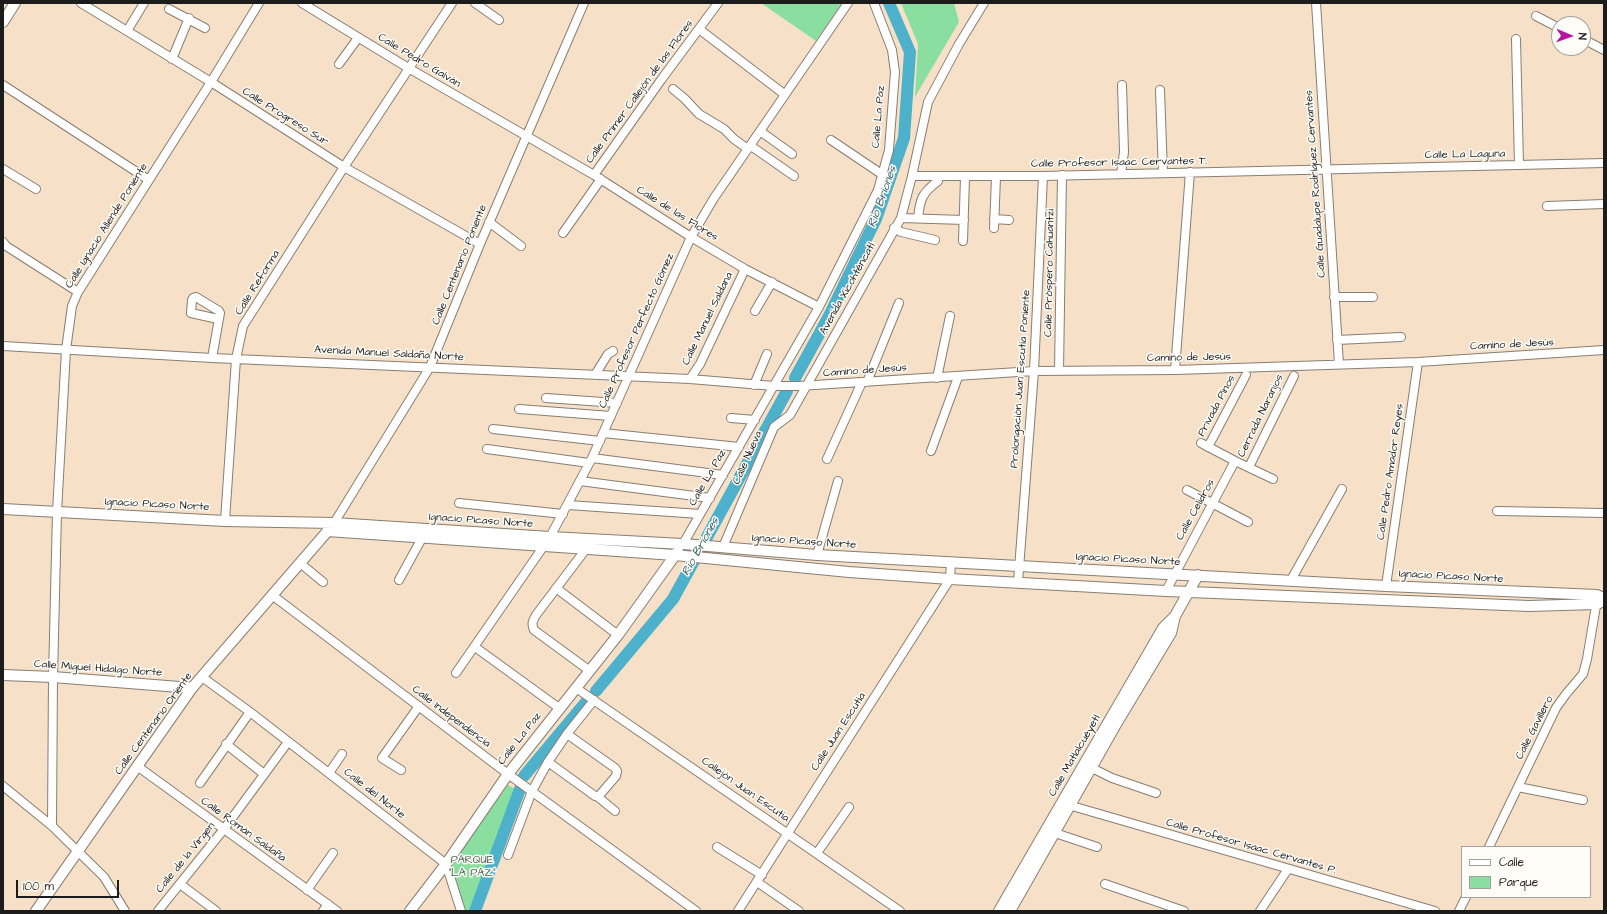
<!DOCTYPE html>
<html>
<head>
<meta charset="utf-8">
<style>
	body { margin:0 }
	#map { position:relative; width:1607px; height:914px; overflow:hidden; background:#f6e0c7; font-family:"Architects Daughter",sans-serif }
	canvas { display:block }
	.frame { position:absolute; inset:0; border:4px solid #1c1c1c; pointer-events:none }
	.legend { position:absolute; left:1461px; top:846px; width:130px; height:52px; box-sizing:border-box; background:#fdfcf7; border:1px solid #a3a29f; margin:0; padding:5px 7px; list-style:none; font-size:12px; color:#1c1c1c }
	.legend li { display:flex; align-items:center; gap:8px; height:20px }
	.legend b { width:20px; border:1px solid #a3a29f }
	.north { position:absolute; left:1551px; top:16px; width:40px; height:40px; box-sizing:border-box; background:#fdfcf7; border:1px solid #a3a29f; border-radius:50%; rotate:92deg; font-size:11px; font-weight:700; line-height:16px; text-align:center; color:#1c1c1c }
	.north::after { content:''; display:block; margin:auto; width:14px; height:18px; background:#b5179e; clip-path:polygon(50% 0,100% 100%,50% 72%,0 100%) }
	.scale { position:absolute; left:16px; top:880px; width:103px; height:18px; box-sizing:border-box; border:2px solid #1c1c1c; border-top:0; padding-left:5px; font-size:12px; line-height:14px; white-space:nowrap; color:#1c1c1c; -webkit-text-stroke:3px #fdfcf7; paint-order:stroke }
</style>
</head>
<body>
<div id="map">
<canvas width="1607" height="914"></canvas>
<div class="frame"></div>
<ul class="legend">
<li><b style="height:5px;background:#fff"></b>Calle</li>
<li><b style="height:11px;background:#89dea0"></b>Parque</li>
</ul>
<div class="north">N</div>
<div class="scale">100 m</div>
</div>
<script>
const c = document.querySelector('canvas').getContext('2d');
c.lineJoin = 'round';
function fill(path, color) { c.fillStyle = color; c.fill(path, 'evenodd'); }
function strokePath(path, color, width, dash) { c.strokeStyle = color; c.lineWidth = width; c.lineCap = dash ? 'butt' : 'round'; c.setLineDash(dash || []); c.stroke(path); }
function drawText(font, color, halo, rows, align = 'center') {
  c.font = font + ' "Architects Daughter",sans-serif'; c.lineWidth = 3; c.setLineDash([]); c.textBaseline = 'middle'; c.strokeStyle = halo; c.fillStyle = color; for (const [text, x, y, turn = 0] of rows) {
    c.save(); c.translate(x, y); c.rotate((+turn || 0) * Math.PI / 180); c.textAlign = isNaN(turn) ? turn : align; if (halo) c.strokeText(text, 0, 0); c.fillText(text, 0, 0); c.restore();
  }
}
fill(new Path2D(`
	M761,3H842L816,41Z
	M901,3H954L959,22L915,97L918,44Z
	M508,785L519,791L475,911H466L451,864Z`), '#89dea0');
strokePath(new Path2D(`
	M795,378L828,318L876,219L904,138L910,52L889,3
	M596,691L673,599L787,391
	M524,776L586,702
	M475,911L520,789`), '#4db1cc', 12);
const minor = new Path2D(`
	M81,3L211,82L344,167L480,244
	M302,3L410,69L594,175L691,237L745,269L819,307
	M475,3L499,20
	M1316,3L1339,364
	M169,9L205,28
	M1536,16L1559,28
	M699,29L784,94
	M127,31L144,3
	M1516,39L1519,165
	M1583,39L1604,50
	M172,59L189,18
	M339,64L358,38
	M3,85L149,180
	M673,89L685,99L699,114L724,129L734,139L748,149
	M1160,90L1163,173
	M760,131L792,154
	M831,140L883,175
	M751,146L794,176
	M3,169L36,189
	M1121,174L1124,152L1122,85
	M594,175L661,80L718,3
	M912,176H1043L1604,163
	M1547,206L1604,204
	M901,218L964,220
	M918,218C920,199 922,193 938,181V177
	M994,219L1009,220
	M489,222L521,246
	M894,228L901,232L935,240
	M994,228L996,177
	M563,233L601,179
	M963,241L965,177
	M3,242L6,246L78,292
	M1334,297H1373
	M755,311L772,282
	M1337,340L1401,337
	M3,346L212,358L690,379L774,386H799L1034,371L1175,370L1418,362L1604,350
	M212,358L220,313L219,311L196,297L193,298L192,300L191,313L218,319
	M1175,370L1190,172
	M1059,371L1062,175
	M595,375L608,354L613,351
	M937,378L950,316
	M690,379L700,364L745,269
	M867,382L899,303
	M754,385L767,354
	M546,398L617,403
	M519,409L611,416
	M731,418L755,420
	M493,429L600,441
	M603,433L739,447
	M1201,443L1235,461L1273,479
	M1208,447L1246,375
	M487,449L589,463
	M931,451L958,377
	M592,458L723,475
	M827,459L862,382
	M1249,467L1294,376
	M580,481L710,498
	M1187,490L1248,522
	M459,503L563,514
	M568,505L700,514
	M1497,511L1604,513
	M225,521L236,359L243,326L344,167L452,3
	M334,523L430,367L480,244L584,3
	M683,544L819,307L878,190L889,150L895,72L892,50L874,3
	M723,547L774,427L790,415L901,218L912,176L928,102L959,44L984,3
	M586,549L536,615C533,620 531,624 534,630L590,671
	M817,555L838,481
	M300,563L323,582
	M399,580L422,538
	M1291,580L1342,489
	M1018,582L1034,371L1043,176
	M1386,586L1418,362
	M556,588L618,635
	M1166,591L1235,461
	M272,595L508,774L696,911
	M475,647L559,708
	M456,673L550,537L592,458L691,237L714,198L848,3
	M202,677L250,712L446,864L461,911
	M576,688L900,911
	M567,734L615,768L617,771L616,776L598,797
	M226,744L264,774
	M548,762L595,796L598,797L615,811
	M137,766L337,911
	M1092,768L1112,778L1156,793
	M401,770L382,758L419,706
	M329,773L342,754
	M200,783L250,712
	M3,786L52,826L104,877L125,911
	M1518,787L1583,800
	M1065,804L1435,911
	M52,826L53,677L57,512L66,350L72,306L78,292L211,82L259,3
	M1055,833L1097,847
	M717,847L762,875
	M1489,847L1556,708L1566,694L1583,674L1587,659L1597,600
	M817,853L849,807
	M508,855L532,791L548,762L567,734L594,700
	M757,882L799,911
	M180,884L216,911
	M1105,884L1184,911
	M307,890L333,853
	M158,911L224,829L288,742
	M323,911L328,904
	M738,911L950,579L951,562
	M1260,911L1288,869
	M1459,911L1466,897`);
const major = new Path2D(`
	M3,22L15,3
	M3,509L225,521L334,523L550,537L683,544L817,555L1386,586L1597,595L1604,598
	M327,531L675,555L849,572L950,579L1166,591L1529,606L1597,604L1604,601
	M3,675L53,677L192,688
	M36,911L192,688L332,526
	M410,911L446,864L508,774L618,635L678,551
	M999,911L1163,628L1175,616L1198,575
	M1010,911L1115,726L1171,633L1175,616`);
strokePath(minor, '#897e72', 10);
strokePath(major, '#897e72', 12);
strokePath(minor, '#fff', 8);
strokePath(major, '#fff', 10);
drawText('11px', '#1c1c1c', '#fdfcf7', [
	["Calle Pedro Galván",419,61,31],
	["Calle Primer Callejón de las Flores",640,92,-54],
	["Calle Progreso Sur",285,117,32],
	["Calle La Paz",879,117,-85],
	["Calle La Laguna",1465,155,-1],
	["Calle Profesor Isaac Cervantes T.",1119,163,-1],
	["Calle Guadalupe Rodríguez Cervantes",1316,184,-94],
	["Calle de las Flores",677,214,32],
	["Calle Ignacio Allende Poniente",107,226,-58],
	["Calle Centenario Poniente",460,265,-68],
	["Calle Próspero Cahuantzi",1050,273,-89],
	["Calle Reforma",258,283,-58],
	["Avenida Xicohténcatl",848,289,-61],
	["Calle Manuel Saldana",708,319,-64],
	["Calle Profesor Perfecto Gómez",637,331,-66],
	["Camino de Jesús",1512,345,-3],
	["Avenida Manuel Saldaña Norte",389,354,3],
	["Camino de Jesús",1189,358,-1],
	["Camino de Jesús",865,371,-4],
	["Prolongación Juan Escutia Poniente",1021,379,-86],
	["Privada Pinos",1217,406,-62],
	["Cerrada Naranjos",1261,416,-64],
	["Calle Nueva",748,458,-66],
	["Calle Pedro Amador Reyes",1391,472,-82],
	["Calle La Paz",708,478,-60],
	["Ignacio Picaso Norte",157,505,3],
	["Calle Celidros",1196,510,-61],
	["Ignacio Picaso Norte",481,521,4],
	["Ignacio Picaso Norte",804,542,4],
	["Ignacio Picaso Norte",1128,560,3],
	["Ignacio Picaso Norte",1451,577,3],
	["Calle Miguel Hidalgo Norte",98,669,4],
	["Calle Independencia",451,717,37],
	["Calle Centenario Oriente",154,724,-54],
	["Calle Gavillero",1535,728,-63],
	["Calle Juan Escutia",839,732,-57],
	["Calle La Paz",520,739,-52],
	["Calle Matlalcuéyetl",1075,756,-60],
	["Callejón Juan Escutia",745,790,35],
	["Calle del Norte",374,794,38],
	["Calle Román Saldaña",243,830,36],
	["Calle Profesor Isaac Cervantes P.",1251,847,16],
	["Calle de la Virgen",186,858,-51]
]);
drawText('11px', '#42604a', '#fdfcf7', [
	["PARQUE",472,861],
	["\"LA PAZ\"",472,874]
]);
drawText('italic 12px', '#325f6b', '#fdfcf7', [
	["Rio Briones",883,197,-70],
	["Rio Briones",701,547,-61]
]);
</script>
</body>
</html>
